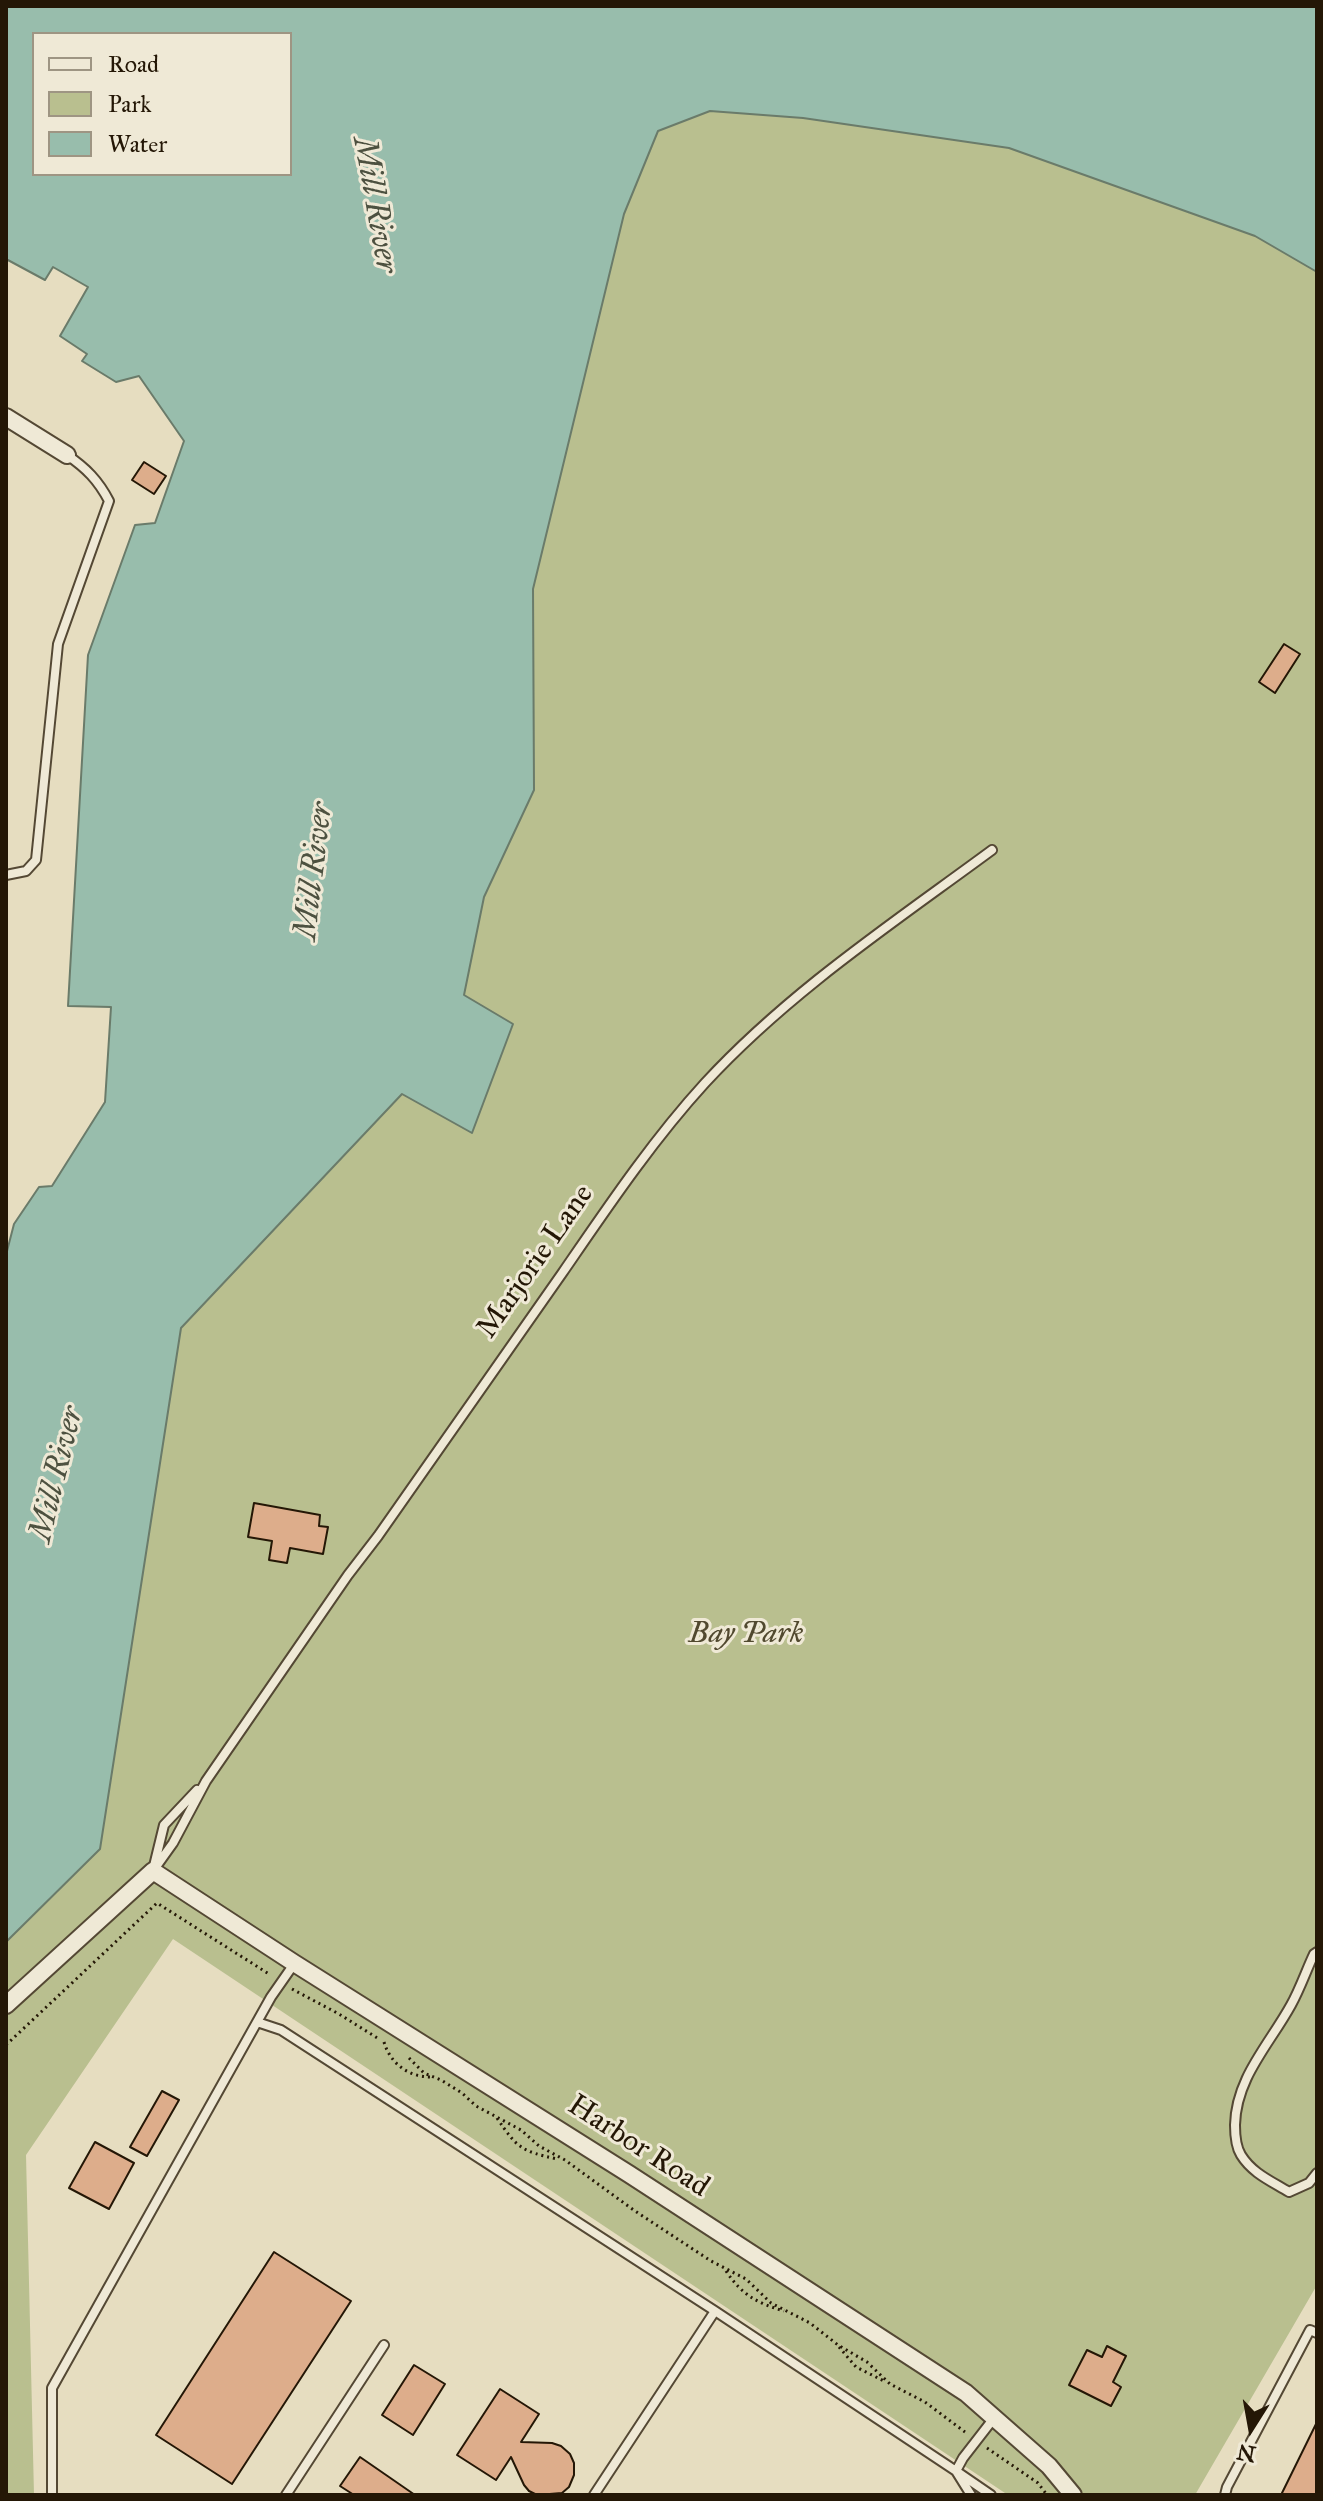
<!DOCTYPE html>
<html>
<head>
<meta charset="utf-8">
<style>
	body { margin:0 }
	#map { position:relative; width:1323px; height:2501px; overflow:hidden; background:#e6ddc0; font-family:"IM FELL Great Primer",serif }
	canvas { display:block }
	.frame { position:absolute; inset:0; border:8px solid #241706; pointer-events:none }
	.legend { position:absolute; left:32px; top:32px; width:260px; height:144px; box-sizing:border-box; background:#efe9d6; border:2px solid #9e9583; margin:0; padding:10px 14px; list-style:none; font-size:24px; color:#241706 }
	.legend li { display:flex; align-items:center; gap:16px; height:40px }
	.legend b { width:40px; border:2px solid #9e9583 }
	.north { position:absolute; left:1211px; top:2389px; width:80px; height:80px; -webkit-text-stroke:6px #efe9d6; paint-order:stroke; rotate:191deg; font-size:22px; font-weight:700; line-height:32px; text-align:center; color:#241706 }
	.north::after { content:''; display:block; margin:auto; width:28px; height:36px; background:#241706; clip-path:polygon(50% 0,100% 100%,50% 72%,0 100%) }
</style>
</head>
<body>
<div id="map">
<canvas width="1323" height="2501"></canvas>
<div class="frame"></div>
<ul class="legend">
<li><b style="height:10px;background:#efe9d6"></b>Road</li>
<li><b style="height:22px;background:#b9bf8f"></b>Park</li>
<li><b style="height:22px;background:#98bdac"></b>Water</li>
</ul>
<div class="north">N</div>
</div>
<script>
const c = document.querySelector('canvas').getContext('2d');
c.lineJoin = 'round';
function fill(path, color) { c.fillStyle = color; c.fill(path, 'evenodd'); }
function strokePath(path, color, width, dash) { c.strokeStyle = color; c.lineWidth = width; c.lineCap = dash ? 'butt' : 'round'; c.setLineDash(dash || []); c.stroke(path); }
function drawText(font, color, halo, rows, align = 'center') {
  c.font = font + ' "IM FELL Great Primer",serif'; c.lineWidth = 6; c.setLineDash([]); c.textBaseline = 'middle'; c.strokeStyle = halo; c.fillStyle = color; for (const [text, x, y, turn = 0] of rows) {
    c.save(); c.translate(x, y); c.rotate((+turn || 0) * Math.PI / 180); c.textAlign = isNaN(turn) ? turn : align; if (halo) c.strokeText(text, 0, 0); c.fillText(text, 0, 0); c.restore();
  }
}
fill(new Path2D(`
	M710,111L803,118L1009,148L1255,236L1317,272V2285L1195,2495H1008L173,1939L26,2155L34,2495H6V1942L100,1848L181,1328L402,1094L472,1132L513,1025L463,996L484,897L534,790L533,589L624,213L658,131Z`), '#b9bf8f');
const water = new Path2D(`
	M6,6H1317V272L1255,236L1009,148L803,118L710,111L658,131L624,214L533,589L534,790L484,897L464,995L513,1024L472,1133L402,1094L181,1328L100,1849L6,1942V1255L14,1224L39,1187L52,1186L105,1102L111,1007L68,1006L88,655L135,525L155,523L184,441L139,376L116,382L82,361L87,354L60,336L88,287L53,267L45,280L6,259ZM34,34H290V174H34Z`);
fill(water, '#98bdac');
strokePath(water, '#6a7b6a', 2);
const building = new Path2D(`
	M144,462L166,476L154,494L132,480Z
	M1284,644L1300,654L1275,693L1259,682Z
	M254,1503L320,1515L319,1526L328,1527L323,1554L290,1548L287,1563L269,1560L272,1541L248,1537Z
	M162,2091L179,2100L147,2156L130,2147Z
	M95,2142L134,2163L109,2209L69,2188Z
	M274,2252L351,2301L232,2484L156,2435Z
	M1107,2346L1126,2356L1113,2382L1121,2387L1111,2406L1069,2385L1087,2350L1102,2357Z
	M414,2365L445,2384L413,2435L382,2415Z
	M500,2389L539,2414L521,2442L552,2443L561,2446L570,2454L574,2463V2475L569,2487L562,2493L537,2495L529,2491L524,2485L511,2457L496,2480L457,2455Z
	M1317,2422V2495H1281Z
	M360,2457L415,2495H354L340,2486Z`);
fill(building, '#ddad8b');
strokePath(building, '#241706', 2);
const lane = new Path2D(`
	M6,875L26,871L36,860L58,644L109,501C98,480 86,468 67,455
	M154,1866L164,1825L197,1790
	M153,1871L173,1843L206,1781L348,1575L378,1536C440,1448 501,1360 563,1272C607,1208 652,1141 705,1083C789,992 893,923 992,850
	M1317,1952L1314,1954C1306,1971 1300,1989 1291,2005C1269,2045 1236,2078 1235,2125C1235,2134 1236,2147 1241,2155C1252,2173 1271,2181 1289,2192L1309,2183L1317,2173
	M257,2022L281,2030L715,2311L956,2471L971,2495
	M52,2495V2388L271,1997L294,1964
	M286,2495L384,2345
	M594,2495L715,2311
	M991,2495L956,2471L963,2458L994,2418
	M1225,2495L1227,2487L1310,2330L1317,2333`);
const street = new Path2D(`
	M6,417L67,455
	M6,2005L153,1871L294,1963L629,2174L966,2393L1049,2466L1073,2495`);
strokePath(lane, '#544834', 12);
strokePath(street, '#544834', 20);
strokePath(new Path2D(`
	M292,1989L339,2014L379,2039
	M384,2042C390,2063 408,2077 431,2077
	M6,2045L157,1903L269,1974
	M409,2058L424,2073L441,2080L462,2093L476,2106L521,2130L539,2146L565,2160L635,2211L711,2261L746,2279L771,2303L810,2323L838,2345L867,2362L890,2384L925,2402L965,2432
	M497,2118C517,2148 521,2151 557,2159
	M726,2271C742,2295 757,2303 784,2311
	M839,2347L856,2367L886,2382
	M987,2448L1038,2483L1047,2495`), '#241706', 3, [2, 4]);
strokePath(lane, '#efe9d6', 8);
strokePath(street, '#efe9d6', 16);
drawText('30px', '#241706', '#efe9d6', [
	["Marjorie Lane",536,1262,-55],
	["Harbor Road",638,2147,33]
]);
drawText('italic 30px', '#51492f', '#efe9d6', [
	["Bay Park",746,1635]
]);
drawText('italic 32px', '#4d5140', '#efe9d6', [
	["Mill River",374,205,80],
	["Mill River",315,871,-83],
	["Mill River",58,1474,-76]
]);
</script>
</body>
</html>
